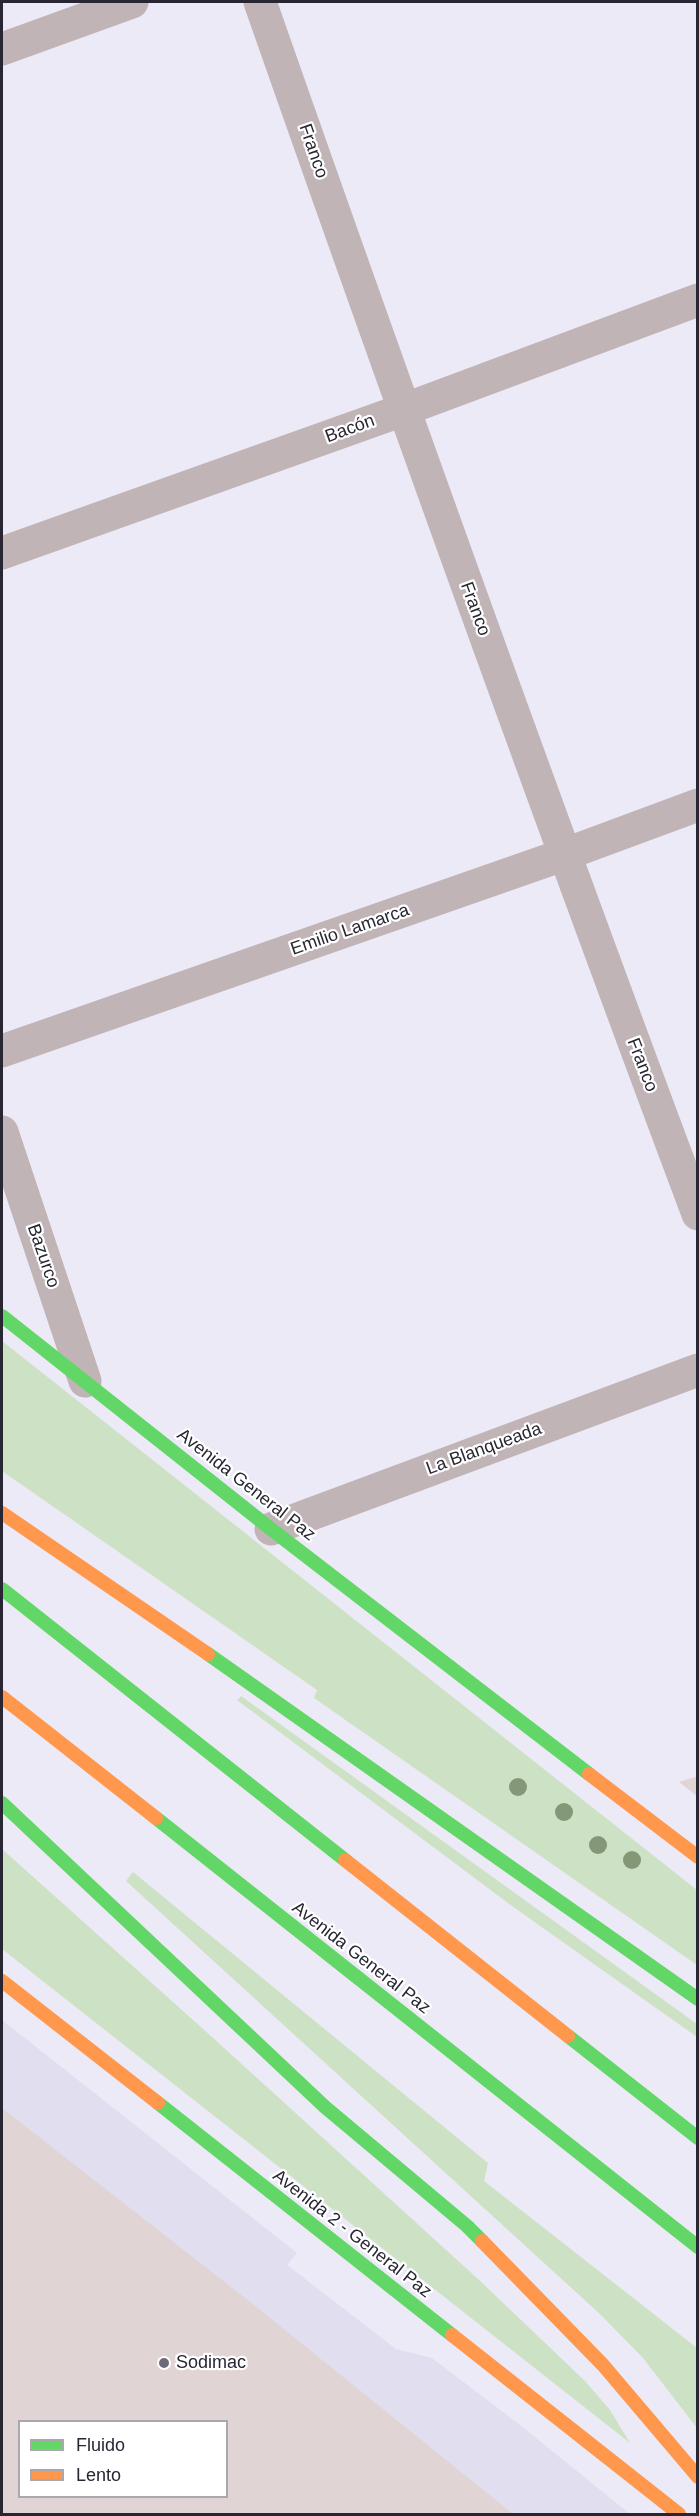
<!DOCTYPE html>
<html>
<head>
<meta charset="utf-8">
<style>
	body { margin:0 }
	#map { position:relative; width:699px; height:2516px; overflow:hidden; background:#eceaf6; font-family:Helvetica,sans-serif }
	canvas { display:block }
	.frame { position:absolute; inset:0; border:3px solid #282632; pointer-events:none }
	.legend { position:absolute; left:18px; top:2420px; width:210px; height:78px; box-sizing:border-box; background:#fff; border:2px solid #a9a8ad; margin:0; padding:8px 10px; list-style:none; font-size:18px; color:#282632 }
	.legend li { display:flex; align-items:center; gap:12px; height:30px }
	.legend b { width:30px; border:2px solid #a9a8ad }
</style>
</head>
<body>
<div id="map">
<canvas width="699" height="2516"></canvas>
<div class="frame"></div>
<ul class="legend">
<li><b style="height:8px;background:#63d668"></b>Fluido</li>
<li><b style="height:8px;background:#ff974d"></b>Lento</li>
</ul>
</div>
<script>
const c = document.querySelector('canvas').getContext('2d');
c.lineJoin = 'round';
function fill(path, color) { c.fillStyle = color; c.fill(path, 'evenodd'); }
function strokePath(path, color, width, dash) { c.strokeStyle = color; c.lineWidth = width; c.lineCap = dash ? 'butt' : 'round'; c.setLineDash(dash || []); c.stroke(path); }
function drawText(font, color, halo, rows, align = 'center') {
  c.font = font + ' Helvetica,sans-serif'; c.lineWidth = 4.5; c.setLineDash([]); c.textBaseline = 'middle'; c.strokeStyle = halo; c.fillStyle = color; for (const [text, x, y, turn = 0] of rows) {
    c.save(); c.translate(x, y); c.rotate((+turn || 0) * Math.PI / 180); c.textAlign = isNaN(turn) ? turn : align; if (halo) c.strokeText(text, 0, 0); c.fillText(text, 0, 0); c.restore();
  }
}
fill(new Path2D(`
	M2,2020L297,2253L287,2265L396,2349L432,2358L520,2425L630,2514H2ZM20,2422H226V2496H20Z`), '#e1def0');
fill(new Path2D(`
	M2,1341L697,1890V1965L314,1698L317,1690L2,1471Z
	M241,1696L697,2024V2037L512,1906L237,1700Z
	M2,1849L212,2037L478,2279L585,2381L610,2410L630,2443L2,1949Z
	M133,1872L488,2163L484,2181L697,2348V2428L643,2358L601,2315L126,1881Z`), '#cde1c5');
fill(new Path2D(`
	M698,1776V1797L679,1782Z
	M2,2108L254,2305L513,2514H2ZM20,2422H226V2496H20Z`), '#e0d5d4');
strokePath(new Path2D(`
	M260,2C402,407 547,811 698,1214
	M2,49L132,2
	M2,553L403,410L698,300
	M2,1051L563,855L698,805
	M2,1132L85,1381
	M271,1529L698,1370`), '#c1b4b7', 33);
strokePath(new Path2D(`
	M2,1316L271,1529L589,1774
	M2,1589L345,1860
	M208,1654L698,1999
	M2,1803L325,2107L467,2226L482,2241
	M156,1818L698,2247
	M568,2036L698,2138
	M158,2103L452,2335`), '#63d668', 14);
strokePath(new Path2D(`
	M2,1513L208,1654
	M2,1697L156,1818
	M589,1774L698,1857
	M345,1860L568,2036
	M2,1981L158,2103
	M482,2241L603,2365L698,2477
	M452,2335L679,2514`), '#ff974d', 14);
c.fillStyle = '#849776';
for (const [x, y] of [
	[518,1787],
	[564,1812],
	[598,1845],
	[632,1860]
]) { c.beginPath(); c.arc(x, y, 9, 0, 2 * Math.PI); c.fill(); }
for (const [x, y, r, color] of [
	[164,2363,6,"#6d6b77"]
]) { const dot = new Path2D(); dot.arc(x, y, r, 0, 2 * Math.PI); c.fillStyle = color; c.fill(dot); strokePath(dot, '#fff', 2); }
drawText('18px', '#282632', '#fff', [
	["Franco",313,151,71],
	["Bacón",350,429,-20],
	["Franco",475,609,70],
	["Emilio Lamarca",350,930,-19],
	["Franco",642,1065,69],
	["Bazurco",43,1256,71],
	["La Blanqueada",484,1449,-20],
	["Avenida General Paz",246,1485,38],
	["Avenida General Paz",361,1958,38],
	["Avenida 2 - General Paz",352,2234,38]
]);
drawText('18px', '#282632', '#fff', [
	["Sodimac",176,2363]
], 'left');
</script>
</body>
</html>
